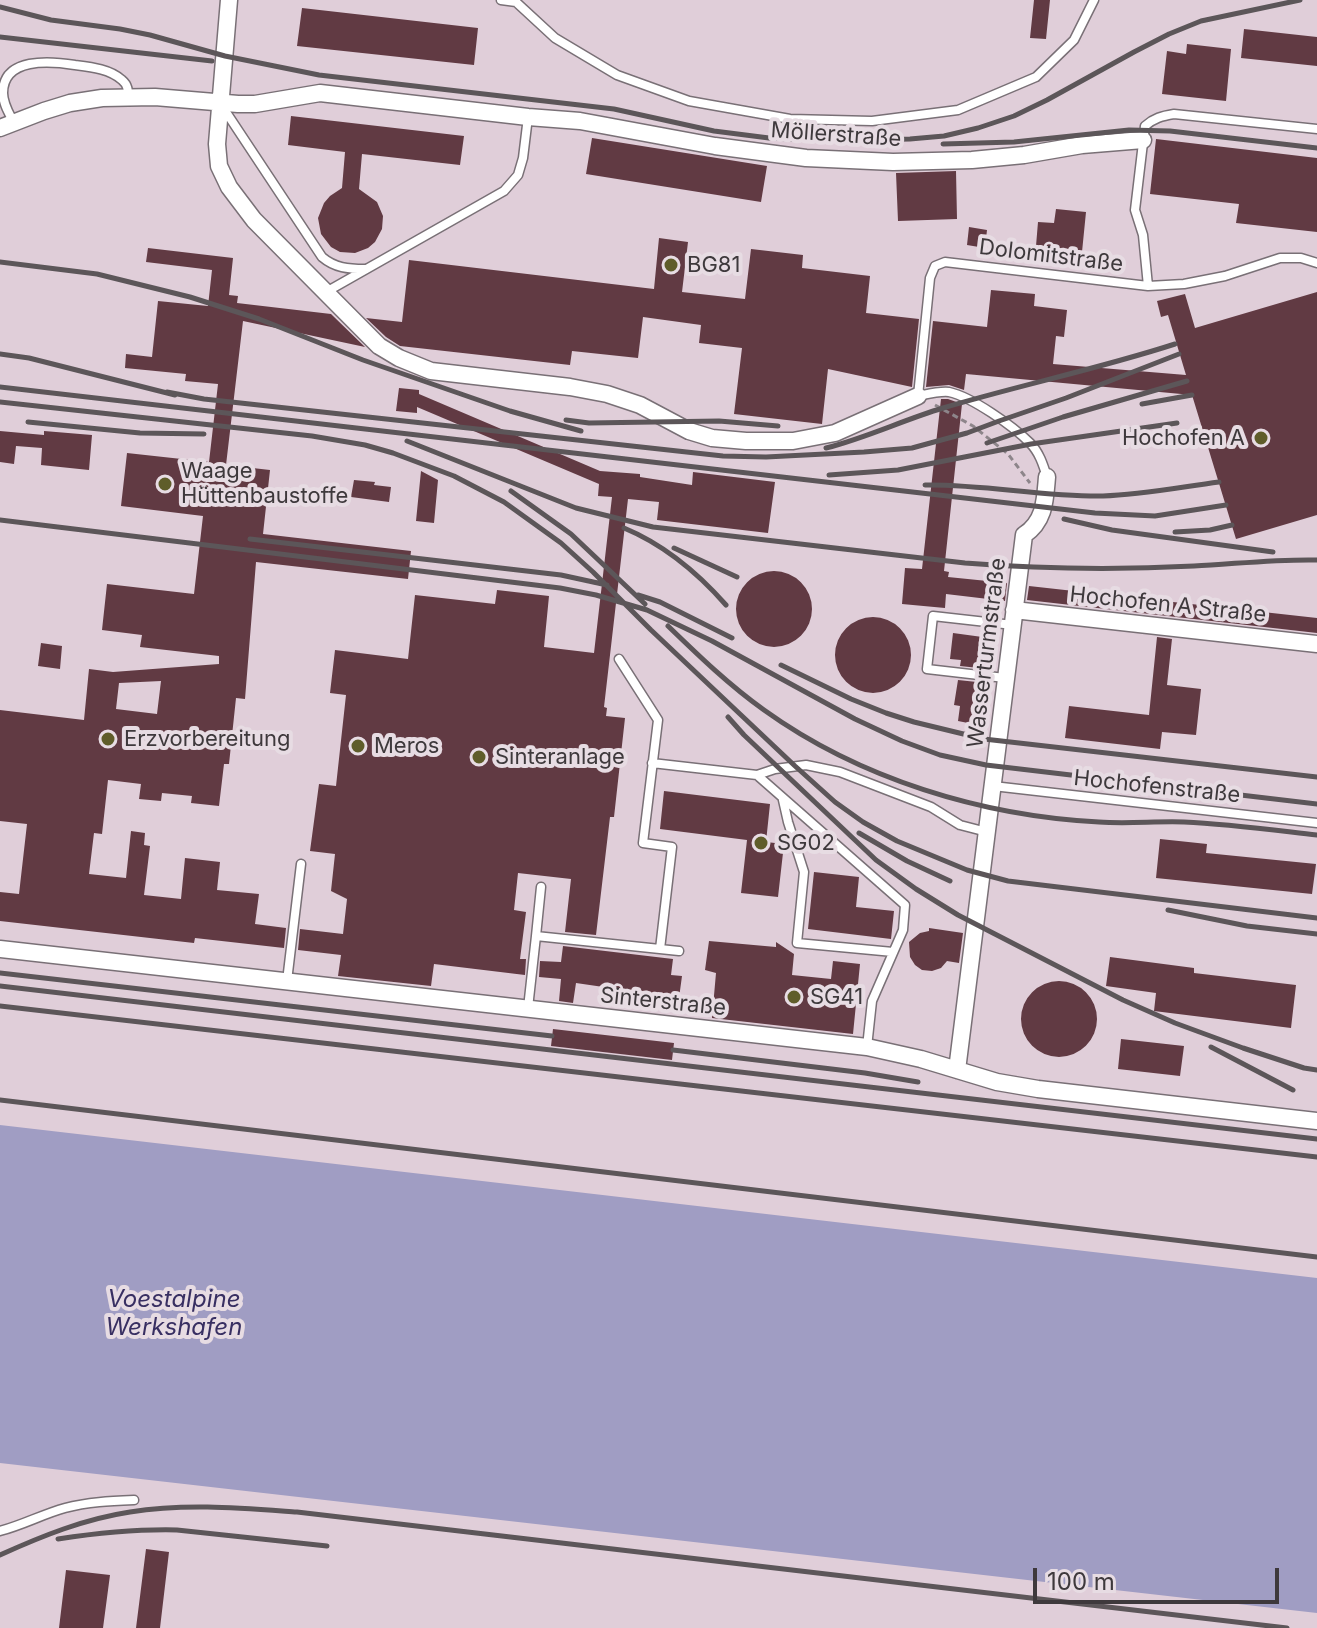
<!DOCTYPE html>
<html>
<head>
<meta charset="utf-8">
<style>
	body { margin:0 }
	#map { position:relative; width:1317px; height:1628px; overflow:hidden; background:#e7dce3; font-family:Inter,sans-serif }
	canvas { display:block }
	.scale { position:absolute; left:1033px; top:1568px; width:246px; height:36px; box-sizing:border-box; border:4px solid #3e393c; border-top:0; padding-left:10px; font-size:24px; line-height:28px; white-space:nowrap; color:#3e393c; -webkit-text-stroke:6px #e7dce3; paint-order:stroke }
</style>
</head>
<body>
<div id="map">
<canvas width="1317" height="1628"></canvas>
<div class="scale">100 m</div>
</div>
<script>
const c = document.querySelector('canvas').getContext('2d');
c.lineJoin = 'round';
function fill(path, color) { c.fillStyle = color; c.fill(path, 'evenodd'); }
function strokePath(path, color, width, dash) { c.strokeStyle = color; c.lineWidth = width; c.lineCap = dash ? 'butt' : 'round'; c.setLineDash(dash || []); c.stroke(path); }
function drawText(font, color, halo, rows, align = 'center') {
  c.font = font + ' Inter,sans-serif'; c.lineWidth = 8; c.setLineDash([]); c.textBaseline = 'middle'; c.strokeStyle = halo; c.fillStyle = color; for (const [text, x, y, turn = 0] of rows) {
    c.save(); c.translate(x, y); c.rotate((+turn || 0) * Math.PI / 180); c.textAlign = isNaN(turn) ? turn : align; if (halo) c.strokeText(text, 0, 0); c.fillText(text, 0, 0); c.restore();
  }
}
fill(new Path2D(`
	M0,0H1317V1628H0Z`), '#e0ced9');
fill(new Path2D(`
	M0,1125L1317,1278V1613L0,1463Z`), '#a09dc3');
fill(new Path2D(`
	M1034,0H1050L1046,39L1030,38Z
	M302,8L478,28L474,65L297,46Z
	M1244,29L1317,37V66L1241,58Z
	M1187,44L1231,49L1226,101L1162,94L1167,51L1186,54Z
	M291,116L464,136L460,165L362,154L359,189L377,202L383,216L382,229L375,242L368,248L355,253L340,252L331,247L321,234L318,218L324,203L330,196L342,188L345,152L288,145Z
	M592,138L767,166L761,202L586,174Z
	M1156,139L1317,158V232L1236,223L1239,204L1150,194Z
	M956,171L957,219L898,221L896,173Z
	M1056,209L1086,212L1081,262L1035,258L1038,222L1054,223Z
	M969,227L987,230L985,248L967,245Z
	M659,238L688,242L682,292L745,299L751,249L803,255L802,268L870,276L866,313L919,319L912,387L828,369L822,424L734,414L742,348L699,343L701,325L643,317L638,358L572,351L570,365L400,346L386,337L366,318L402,322L409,260L654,289Z
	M148,248L233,258L229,295L238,296L237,303L331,314L365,347L243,321L226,465L270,470L263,534L411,551L408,579L256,562L245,699L236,698L229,764H224L219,806L191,803L192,796L162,793L161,801L139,799L141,784L108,780L102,834L94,833L89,874L126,878L131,831L145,833L144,845L150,846L144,895L181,899L185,858L220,862L217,890L259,894L255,924L286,928L284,948L195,938L194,943L0,921V892L19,894L27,824L0,821V710L84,720L89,669L113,672L219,664V656L140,647L142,635L102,630L107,584L194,594L203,516L121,506L127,453L209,462L218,384L185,381L186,374L125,368L126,354L152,357L158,301L208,306L212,270L146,262ZM161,681L157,714L116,709L119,683Z
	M991,290L1035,294L1034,306L1067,310L1064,337L1056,336L1053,364L1186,375L1168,315L1161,317L1157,301L1185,294L1195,328L1317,292V515L1236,539L1192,395L966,374L964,390L949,385L926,387L933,321L987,327Z
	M399,388L419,390V394L600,471L640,474V477L692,485L693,472L775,482L768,533L657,520L659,502L628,499L604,707L607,708L606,716L625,718L614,817H610L596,935L565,932L571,879L518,873L514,910L526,912L520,959H526L525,975L434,964L431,986L338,976L341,955L298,950L300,929L343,934L347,899L331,891L335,854L310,851L319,784L336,786L346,695L330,693L335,650L408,659L415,595L495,604L497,590L549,596L544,647L594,653L612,497L598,496L599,484L417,407V413L396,411Z
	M941,399H948L962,404L944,571L949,572L948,577L1007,583L1005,601L946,594L945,608L902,604L905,568L922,569Z
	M0,431L44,435V431L92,435L89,470L41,465L42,448L16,446L14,464L0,462Z
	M421,471L438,480L434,523L416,521Z
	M354,480L375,482L374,485L391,487L389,502L351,497Z
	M736 609a38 38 0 1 1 76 0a38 38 0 1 1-76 0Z
	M1029,586L1317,618V633L1027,600Z
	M835 655a38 38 0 1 1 76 0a38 38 0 1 1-76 0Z
	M953,633L997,639L994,667L988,666V669L960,666L961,660L950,659Z
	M1157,637L1172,639L1167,685L1201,689L1196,735L1162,732L1160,749L1065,738L1069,706L1149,715Z
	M41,643L62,646L60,669L38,666Z
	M958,680L986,683L978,725L958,721L960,706L954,705Z
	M664,791L770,804L766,842L784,844L778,897L741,893L747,840L660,829Z
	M1160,839L1207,844L1206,853L1316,864L1312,894L1156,878Z
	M814,872L859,877L856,907L894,911L891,939L808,929Z
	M929,928L963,933L959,963L947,961L941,968L932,971L922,970L915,965L910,957L909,942L920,933L929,931Z
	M709,941L776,947V942L794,954L792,975L831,979L833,961L860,964L853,1034L712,1018L716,973L705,970Z
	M563,946L673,959L671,975L682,976L679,998L576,983L573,1003L559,1001L561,979L539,977L540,961L561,962Z
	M1110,957L1194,968V973L1296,985L1291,1028L1154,1011L1156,993L1106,986Z
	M1021 1019a38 38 0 1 1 76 0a38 38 0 1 1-76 0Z
	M553,1029L674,1043L672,1060L551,1046Z
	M1121,1039L1184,1046L1180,1076L1118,1069Z
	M146,1549L169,1552L160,1628H136Z
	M66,1570L110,1575L103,1628H59Z`), '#613a43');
const service = new Path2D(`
	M501,0L516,2L555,38L617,75L689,101L790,119L872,121L958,110L1036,77L1074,40L1094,0
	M222,106L322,257C335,268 348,269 365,269
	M14,123C9,113 3,104 3,93C3,57 50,61 75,65C91,67 110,69 122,80C128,85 128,90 128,97
	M1148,286L1143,235L1135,210L1145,126C1154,118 1162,116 1174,114L1317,129
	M326,292L504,191L518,175L523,158L528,117
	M1047,477C1043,464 1039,452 1030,443C1013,426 972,397 949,392C939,391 928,394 918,396L930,278L935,266L945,262L1148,286L1184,284L1225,276L1280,258H1301L1317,263
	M619,659L658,720L643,843L672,847L660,949
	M1005,678L927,669L933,616L1013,625
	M652,763L757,775L905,905L903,930L872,1001L867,1047
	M757,775L775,769L806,765L840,772L931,807L960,825L987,832
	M993,786L1317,823
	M783,800L788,822L804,872L797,943L893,952
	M536,936L541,887
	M287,981L301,864
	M528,1008L536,936L679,951
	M0,1531C23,1525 43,1514 65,1508C88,1502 110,1501 134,1500`);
const minor = new Path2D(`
	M229,0L217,144L219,166L229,187L254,220L379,346L399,358L431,371L570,387L607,394L640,405L689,431L712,438L746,441H793L835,433L918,396
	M0,128L44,111L70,103L102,98L155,97L238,104H255L320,93L528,117L580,121L715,146L806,158L893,162L972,160L1024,155L1082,145L1143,140
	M1014,610L1317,644
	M0,949L867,1047L921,1059L997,1082L1038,1089L1317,1121
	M957,1070L1024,535C1045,521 1045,500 1047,477`);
strokePath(service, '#797076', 11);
strokePath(minor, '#797076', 19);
strokePath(new Path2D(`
	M935,405L973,426L1008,454L1030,483`), '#8d858a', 3, [6, 4]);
strokePath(service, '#fff', 8);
strokePath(minor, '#fff', 16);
strokePath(new Path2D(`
	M0,7L51,20L120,29L150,35L225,56L319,75L614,109L714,131L769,138L815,140H861L910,139L944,136L978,128L1014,116L1047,100L1134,52L1169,34L1201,21L1300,0
	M0,37L212,61
	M943,144L1014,142L1129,130L1170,131L1317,148
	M0,262L97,274L190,297L259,319L363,360L510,411L581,431
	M0,354L29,358L175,395
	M0,387L1095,513L1155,516L1226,505
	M167,392L204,399L723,456L766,457L864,452L912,448L967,433L999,421L1066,398L1179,354
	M0,402L312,436L365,445L393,453L454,476L504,502L561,543L593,572L651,630L795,766L835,802L863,822L897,841L967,870L1008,881L1317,918
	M1142,404L1192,395
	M566,420L589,423L719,421L778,426
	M28,422L140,433L204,434
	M407,441L576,508L653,527L965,563C1041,569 1117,570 1194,566C1235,564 1275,559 1317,560
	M987,443L1063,417L1187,381
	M826,448C866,438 903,420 943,408C1020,385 1098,369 1175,344
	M829,475L898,470L1031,444L1177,423
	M925,485C984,484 1043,497 1103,496C1141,495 1181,487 1219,482
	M511,491L571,534L645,604
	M1064,519L1112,530L1273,552
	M0,520L560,588L596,595L647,610L712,641L855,719L902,741L940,755L986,765L1020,769L1317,804
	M624,528C665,545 697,572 726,605
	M1175,532L1210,530L1232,525
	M250,539L561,575L607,585
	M674,548L737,577
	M638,595L660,602L732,638
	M668,626C699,656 729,685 764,710C860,779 982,816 1099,822C1128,824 1156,821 1184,822C1229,824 1273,830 1317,835
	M781,665L851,699L886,713L914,722L984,739L1317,777
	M728,717L744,735L876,860L916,889L958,915L1123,1000L1175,1023L1243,1048L1304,1068L1317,1070
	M859,833L907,861L950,881
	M1168,910L1247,926L1317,934
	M0,973L552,1036
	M0,986L1317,1139
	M0,1006L1317,1157
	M1211,1047L1293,1090
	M673,1050L865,1073L918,1082
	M0,1100L1317,1257
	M58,1539C98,1533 137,1529 177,1530L327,1546
	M0,1555C42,1536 84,1519 130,1512C186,1503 241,1508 297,1512L1287,1628`), '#5c5659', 5);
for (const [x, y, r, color] of [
	[671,265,8,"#5f5d2a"],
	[1261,438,8,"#5f5d2a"],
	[165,484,8,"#5f5d2a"],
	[108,739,8,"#5f5d2a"],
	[358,746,8,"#5f5d2a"],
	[479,757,8,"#5f5d2a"],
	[761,843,8,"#5f5d2a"],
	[794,997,8,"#5f5d2a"]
]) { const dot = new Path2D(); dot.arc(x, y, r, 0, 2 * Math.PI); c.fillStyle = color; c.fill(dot); strokePath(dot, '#e7dce3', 3); }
drawText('22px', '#3e393c', '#e7dce3', [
	["Möllerstraße",836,135,4],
	["Dolomitstraße",1051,256,7],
	["Hochofen A Straße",1168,605,6],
	["Wasserturmstraße",987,653,-83],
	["Hochofenstraße",1157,787,6],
	["Sinterstraße",663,1002,6]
]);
drawText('22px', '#3e393c', '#e7dce3', [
	["BG81",687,265],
	["Hochofen A",1245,438,"right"],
	["Waage",181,471],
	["Hüttenbaustoffe",181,496],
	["Erzvorbereitung",124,739],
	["Meros",374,746],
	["Sinteranlage",495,757],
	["SG02",777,843],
	["SG41",810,997]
], 'left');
drawText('italic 24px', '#382f62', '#e7dce3', [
	["Voestalpine",174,1300],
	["Werkshafen",174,1328]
]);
</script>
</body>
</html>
